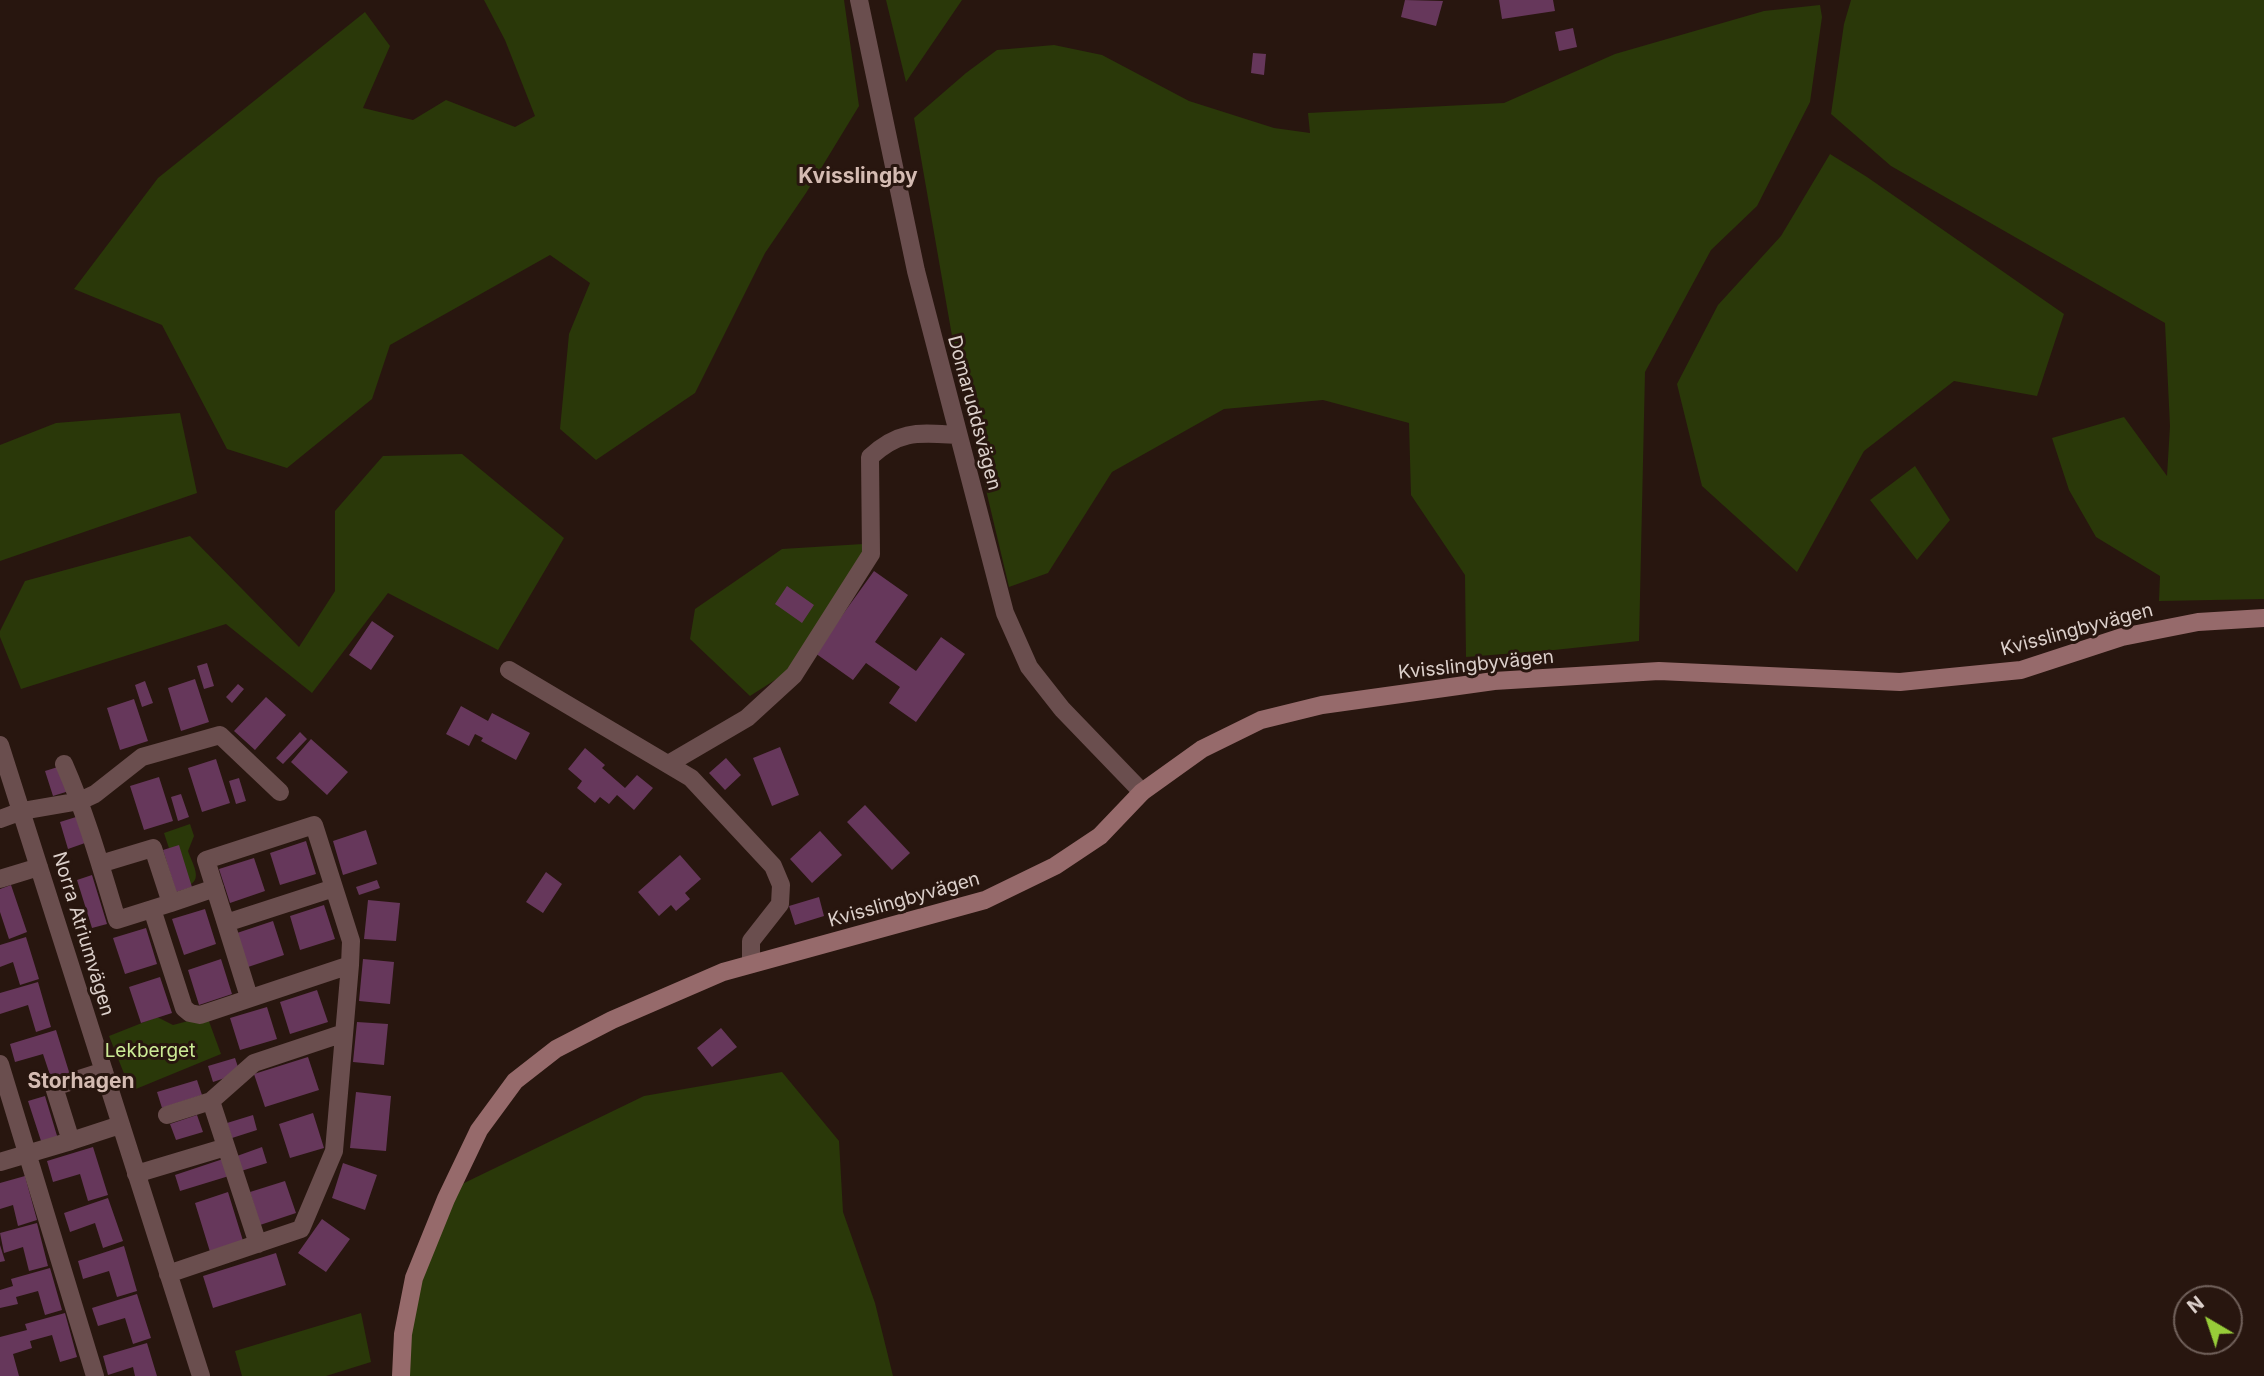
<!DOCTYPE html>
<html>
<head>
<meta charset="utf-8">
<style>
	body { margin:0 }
	#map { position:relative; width:2264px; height:1376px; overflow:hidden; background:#28160f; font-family:Inter,sans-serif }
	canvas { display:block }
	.north { position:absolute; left:2173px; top:1285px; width:70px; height:70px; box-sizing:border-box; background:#28160f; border:2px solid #70605a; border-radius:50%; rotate:321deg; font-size:19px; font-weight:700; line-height:28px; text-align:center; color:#dcd0cb }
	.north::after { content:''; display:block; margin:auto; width:24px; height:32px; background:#97cc39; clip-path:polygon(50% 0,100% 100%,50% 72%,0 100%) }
</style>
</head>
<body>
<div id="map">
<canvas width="2264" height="1376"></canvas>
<div class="north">N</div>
</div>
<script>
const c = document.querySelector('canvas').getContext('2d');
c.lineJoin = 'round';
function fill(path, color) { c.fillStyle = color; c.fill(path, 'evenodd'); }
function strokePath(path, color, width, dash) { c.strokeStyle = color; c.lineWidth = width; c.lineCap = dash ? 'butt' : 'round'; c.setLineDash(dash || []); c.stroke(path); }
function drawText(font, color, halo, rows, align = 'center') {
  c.font = font + ' Inter,sans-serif'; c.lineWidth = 6; c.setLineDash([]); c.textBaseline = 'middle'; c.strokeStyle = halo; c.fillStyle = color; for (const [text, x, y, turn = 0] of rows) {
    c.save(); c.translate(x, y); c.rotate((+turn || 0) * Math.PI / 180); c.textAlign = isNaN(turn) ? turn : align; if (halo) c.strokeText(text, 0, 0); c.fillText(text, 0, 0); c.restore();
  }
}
fill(new Path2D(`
	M484,0H844L859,106L806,193L765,253L695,393L596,460L560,429L569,334L590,283L550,255L390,345L372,399L287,468L227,449L162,325L74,289L158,178L365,12L390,46L363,108L413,120L446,100L515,127L535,116L505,40Z
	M886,0H962L906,82Z
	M1851,0H2264V599L2159,601L2160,576L2096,537L2069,490L2052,438L2124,417L2167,476L2170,426L2165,323L1891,166L1831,114L1844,24Z
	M1820,5L1822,17L1810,102L1757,206L1711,250L1645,372L1639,641L1554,650L1466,657L1465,575L1411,495L1409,423L1323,400L1224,409L1112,472L1048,573L1009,587L959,376L914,118L966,73L997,50L1054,45L1102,55L1189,101L1274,128L1310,133L1308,113L1504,103L1615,54L1764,11Z
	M1830,154L1867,177L2064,314L2037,396L1954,381L1864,451L1797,572L1702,486L1677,384L1718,305L1781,236Z
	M180,413L197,493L0,561V445L56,423Z
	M462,454L564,538L498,650L388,593L312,693L226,624L21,689L0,637V631L25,581L190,536L299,647L335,591V511L383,456Z
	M1915,466L1950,520L1917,560L1870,500Z
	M863,544L861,561L789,671L750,696L690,639L695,609L782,549Z
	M190,824L194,836L188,851C194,868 205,882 182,888L164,833Z
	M207,1016L221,1054L131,1091L109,1036L157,1017L173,1025Z
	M782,1072L839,1141L843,1212L875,1303L893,1376H406L412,1301L460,1185L644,1096Z
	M361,1313L371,1362L326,1376H242L235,1351Z`), '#2a3809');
fill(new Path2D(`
	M1405,0L1443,1L1436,26L1401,17Z
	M1499,0H1553L1555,11L1502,19Z
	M1573,28L1577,47L1559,51L1555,32Z
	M1253,53L1266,54L1264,75L1251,73Z
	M874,571L908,595L875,642L916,671L941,637L965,654L916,722L889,703L900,687L866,663L853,680L815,653Z
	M787,586L814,605L802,623L775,604Z
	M372,621L394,636L371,670L349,655Z
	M207,663L214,686L204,689L197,666Z
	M195,679L209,722L181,731L168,688Z
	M145,681L153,703L142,707L135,685Z
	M238,684L244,689L232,703L226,697Z
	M266,697L286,715L255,750L234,731Z
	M134,699L148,741L120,750L107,708Z
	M461,706L488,721L492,713L530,733L516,760L481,741L483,738L475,734L469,746L446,734Z
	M300,732L307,739L283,764L276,758Z
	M311,739L348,772L327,795L291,762Z
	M780,747L799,795L772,806L753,758Z
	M585,748L605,765L602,768L625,788L637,775L653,788L634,810L617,795L609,804L600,797L595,803L577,788L582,781L568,769Z
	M726,758L741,775L725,790L709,773Z
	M216,759L230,803L202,812L188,768Z
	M61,766L69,791L53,796L45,771Z
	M159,777L173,821L144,830L130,786Z
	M239,778L246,801L236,804L229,781Z
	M181,794L189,817L178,821L171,797Z
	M865,805L910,853L892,870L847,822Z
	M76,817L85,843L68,849L60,822Z
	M366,830L377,864L343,875L333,841Z
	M820,831L842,855L812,883L790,859Z
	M306,841L316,874L280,885L270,853Z
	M179,845L192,887L176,892L163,850Z
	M680,855L701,879L685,893L690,899L676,911L671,905L659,916L638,892Z
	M254,858L265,891L230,903L219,869Z
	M546,872L562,884L543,913L526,902Z
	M92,875L107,924L92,928L77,880Z
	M377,880L380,888L359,895L356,887Z
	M11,885L27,932L9,939L0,912V889Z
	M819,897L824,916L795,925L789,906Z
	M368,900L400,903L396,941L364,939Z
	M324,905L335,939L300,950L290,916Z
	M205,909L216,944L184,955L172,919Z
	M273,921L284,955L248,967L237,933Z
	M146,928L157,964L125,974L113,938Z
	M26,937L39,979L20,985L13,962L0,967V945Z
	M221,959L232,994L199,1005L188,970Z
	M363,959L394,962L390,1004L359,1001Z
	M160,977L172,1013L141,1023L129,987Z
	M38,982L51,1027L36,1032L28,1005L0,1014V993Z
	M317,990L328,1022L290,1034L280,1002Z
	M267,1007L277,1039L240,1050L230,1018Z
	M357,1022L388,1024L384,1065L353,1062Z
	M721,1028L737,1047L712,1067L697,1048Z
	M56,1030L70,1075L52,1081L43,1054L15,1062L10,1044Z
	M308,1057L319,1090L265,1107L254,1074Z
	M235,1058L240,1073L213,1082L208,1066Z
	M197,1080L202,1095L162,1108L157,1092Z
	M356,1092L391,1096L386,1151L350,1148Z
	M45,1096L58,1139L42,1144L28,1101Z
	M313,1113L324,1148L290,1158L279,1124Z
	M197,1115L203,1132L176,1140L170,1124Z
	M253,1115L257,1130L232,1138L227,1123Z
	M93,1147L108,1195L88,1201L80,1174L53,1182L47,1161Z
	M262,1147L267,1163L241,1171L237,1156Z
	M223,1159L229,1176L180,1191L175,1175Z
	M343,1163L377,1175L365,1210L332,1198Z
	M25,1176L37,1220L18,1226L13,1205L0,1209V1183Z
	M285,1181L296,1213L260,1225L250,1192Z
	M228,1192L244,1244L211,1255L195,1203Z
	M108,1198L123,1241L103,1248L95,1223L70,1232L64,1213Z
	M322,1219L350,1239L326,1272L298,1253Z
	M37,1223L48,1266L29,1271L23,1247L4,1253L0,1233Z
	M0,1245L5,1261L0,1262Z
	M124,1246L137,1291L117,1297L109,1271L83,1279L78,1261Z
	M276,1253L286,1285L213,1308L203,1276Z
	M50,1268L62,1310L45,1315L38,1291L16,1297L18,1304L0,1308V1290L13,1286L11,1279Z
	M137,1294L151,1338L133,1344L125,1318L98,1326L92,1308Z
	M65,1313L77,1357L60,1362L52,1335L30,1341L32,1348L13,1354L19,1376H0V1337L27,1330L25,1324Z
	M147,1343L157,1376H135L133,1367L108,1375L103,1356Z`), '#66375b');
strokePath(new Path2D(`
	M859,0L916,271L1005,613L1029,667L1062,709L1142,792
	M509,670L691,778L773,866L781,885L780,904L751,941V964
	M0,745L201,1376
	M670,763L747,718L794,675L871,554L870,457C900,429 920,433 958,435
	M64,764C86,814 101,867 117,920L171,903L153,848L100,864
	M0,819L22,811L80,801L95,794L142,757L220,735L280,792
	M0,879L39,867
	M171,903L215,888
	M152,909L184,1008L190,1013L200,1015L350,965
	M226,923L334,888
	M0,1064L95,1376
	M104,1071L54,1087L71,1141L120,1125
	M211,1101L258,1244
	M167,1115L211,1101L254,1063L344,1033
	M0,1162L71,1141
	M136,1174L226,1147
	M168,1274L301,1229L334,1151L350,965L351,941L314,825L206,860L249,997`), '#6a4e4e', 18);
strokePath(new Path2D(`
	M401,1376L403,1334L414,1278L446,1199L479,1130L515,1081L556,1049L612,1020L723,972L985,900L1055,866L1100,836L1142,792L1202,749L1261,720L1322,705L1494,681L1659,671L1900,682L2021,670L2122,637L2198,622L2264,618`), '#966a6b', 18);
drawText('19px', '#dcd0cb', '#28160f', [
	["Domaruddsvägen",974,413,75],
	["Kvisslingbyvägen",2077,630,-15],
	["Kvisslingbyvägen",1476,665,-6],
	["Kvisslingbyvägen",904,900,-16],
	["Norra Atriumvägen",83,934,73]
]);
drawText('19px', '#cceb96', '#28160f', [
	["Lekberget",150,1051]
]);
drawText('bold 21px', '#d4bbb2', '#28160f', [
	["Kvisslingby",858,177],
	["Storhagen",81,1082]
]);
</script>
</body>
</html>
